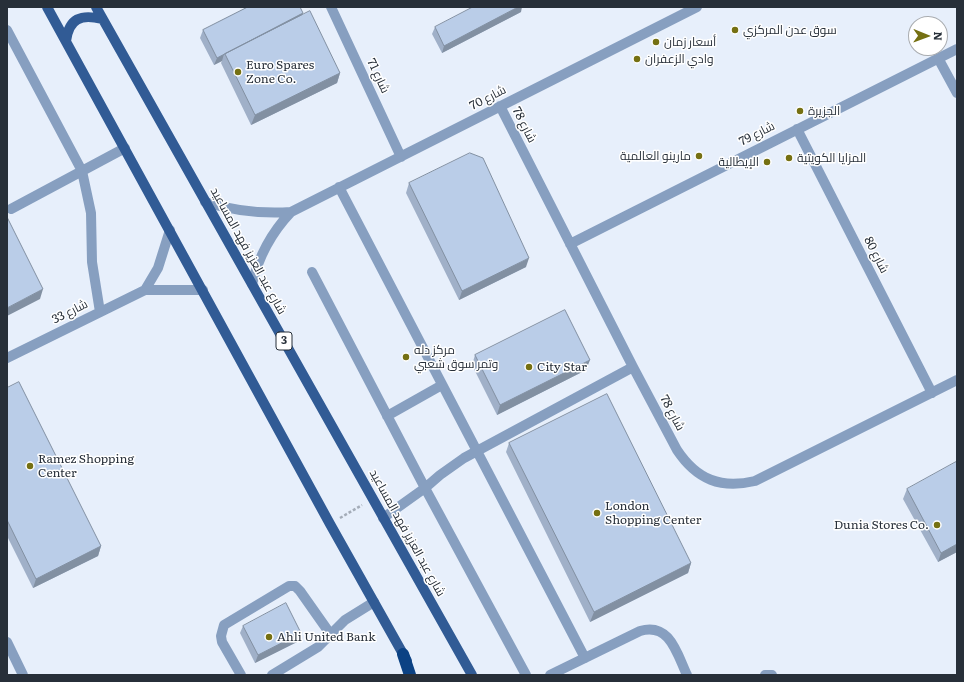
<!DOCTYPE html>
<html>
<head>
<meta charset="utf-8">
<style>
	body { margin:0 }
	#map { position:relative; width:964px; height:682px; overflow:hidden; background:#e7effb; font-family:Literata,serif }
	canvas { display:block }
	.frame { position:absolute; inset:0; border:8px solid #272f39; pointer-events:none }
	.north { position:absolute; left:908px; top:16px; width:40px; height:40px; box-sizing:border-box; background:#fff; border:1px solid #a9acb0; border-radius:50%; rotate:91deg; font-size:11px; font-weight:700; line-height:16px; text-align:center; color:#272f39 }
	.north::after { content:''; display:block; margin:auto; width:14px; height:18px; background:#757012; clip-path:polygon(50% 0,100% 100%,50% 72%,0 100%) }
</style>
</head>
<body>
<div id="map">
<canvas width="964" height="682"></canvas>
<div class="frame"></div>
<div class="north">N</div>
</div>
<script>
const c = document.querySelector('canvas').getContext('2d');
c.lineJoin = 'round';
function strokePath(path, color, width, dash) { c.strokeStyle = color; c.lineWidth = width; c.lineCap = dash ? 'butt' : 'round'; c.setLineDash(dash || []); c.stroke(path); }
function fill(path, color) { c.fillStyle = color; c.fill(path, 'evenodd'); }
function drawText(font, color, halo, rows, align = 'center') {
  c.font = font + ' Literata,Cairo,serif'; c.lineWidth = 3; c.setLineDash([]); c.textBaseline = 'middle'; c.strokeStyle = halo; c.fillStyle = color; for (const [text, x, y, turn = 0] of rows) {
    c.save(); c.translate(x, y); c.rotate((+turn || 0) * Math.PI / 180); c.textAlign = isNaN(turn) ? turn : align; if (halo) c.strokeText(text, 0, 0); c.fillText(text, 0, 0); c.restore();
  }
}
strokePath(new Path2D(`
	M340,518L362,505`), '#a4acb8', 2.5, [3, 2]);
strokePath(new Path2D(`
	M331,7L401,157
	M7,30L82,171L91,213L92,262L100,312
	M938,58L957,93
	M500,106L633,367L677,450C697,480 721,489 755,481L957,380
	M797,129L932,393
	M339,187L585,658
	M205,202C234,211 261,214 291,212
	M11,209L125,148
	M570,244L957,49
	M312,272L425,488L526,675
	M252,284C259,255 271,233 291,212L697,7
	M145,290L158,268L170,230
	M7,358L145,290H203
	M387,416L442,385
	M383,518L425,488L440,475L464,458L633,367
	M7,642L23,675
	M241,675L222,642L221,636L224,625L289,586H295L300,591L331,635
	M272,675L318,647L345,620L374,602
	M550,675L640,631C670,622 677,654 687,675
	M765,675H772`), '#879fc0', 10);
strokePath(new Path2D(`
	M47,7L330,524L407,661
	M96,7L472,675
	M66,41C69,18 81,14 102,19`), '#315b95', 10);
strokePath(new Path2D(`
	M403,654L410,675`), '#0b4284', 12);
fill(new Path2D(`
	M246,7H300L302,16L340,73L337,83L251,125L221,63L222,61L214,65L200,38L203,30L246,8Z
	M521,12L442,53L432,34L435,27Z
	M409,183L526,267L459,300L406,193Z
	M475,355L586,370L497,415L472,365Z
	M7,388L101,546L98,556L33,588L7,536Z
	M509,443L691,563L688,573L590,622L506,452Z
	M907,489L957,552L938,562L903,499Z
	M243,626L301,633L299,641L255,663L240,633Z`), '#a0b0c8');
fill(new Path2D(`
	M518,7H522L521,12L442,53L444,46Z
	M303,13L300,20L225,54Z
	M224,54L222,61L214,65L217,58Z
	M340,73L337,83L251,125L255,115Z
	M529,258L526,267L459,300L462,291Z
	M43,289L40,299L7,316V308Z
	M590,360L586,370L497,415L500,405Z
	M957,544V552L938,562L941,553Z
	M101,546L98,556L33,588L36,579Z
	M691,563L688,573L590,622L594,612Z
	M301,633L299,641L255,663L258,655Z`), '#8290a2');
const building = new Path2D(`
	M248,7H300L303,13L217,58L203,30Z
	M473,7H518L444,46L435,27Z
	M310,11L340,73L255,115L225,54Z
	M470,153L483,158L529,258L462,291L409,183Z
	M7,217L43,289L7,308Z
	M565,310L590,360L500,405L475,355Z
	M19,382L101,546L36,579L7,520V388Z
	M607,394L691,563L594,612L509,443Z
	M956,462L957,464V544L941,553L907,489Z
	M286,603L301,633L258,655L243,626Z`);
fill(building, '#bacde8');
strokePath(building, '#8290a2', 1);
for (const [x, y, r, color] of [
	[735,30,4,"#757012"],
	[656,42,4,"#757012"],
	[637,59,4,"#757012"],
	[238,72,4,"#757012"],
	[800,111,4,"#757012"],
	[699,156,4,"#757012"],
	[789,158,4,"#757012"],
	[767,162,4,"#757012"],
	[406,357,4,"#757012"],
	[529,367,4,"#757012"],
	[30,466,4,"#757012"],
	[597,513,4,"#757012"],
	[937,525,4,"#757012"],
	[269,637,4,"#757012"]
]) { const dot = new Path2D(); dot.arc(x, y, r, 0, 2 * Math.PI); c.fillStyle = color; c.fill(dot); strokePath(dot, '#fff', 1.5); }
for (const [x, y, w] of [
	[284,341,16]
]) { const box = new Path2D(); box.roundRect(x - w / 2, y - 9, w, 18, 3); c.fillStyle = '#fff'; c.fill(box); strokePath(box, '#272f39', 1); }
drawText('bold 11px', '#272f39', null, [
	["3",284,341]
]);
drawText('12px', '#272f39', '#fff', [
	["سوق عدن المركزي",743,30],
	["أسعار زمان",664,42],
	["وادي الزعفران",645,59],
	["Euro Spares",246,65],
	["Zone Co.",246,79],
	["الجزيرة",808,111],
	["مارينو العالمية",691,156,"right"],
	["المزايا الكويتية",797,158],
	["الإيطالية",759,162,"right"],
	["مركز دله",414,350],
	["وتمر سوق شعبي",414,364],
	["City Star",537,367],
	["Ramez Shopping",38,459],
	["Center",38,473],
	["London",605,506],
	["Shopping Center",605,520],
	["Dunia Stores Co.",929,525,"right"],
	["Ahli United Bank",277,637]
], 'left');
drawText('12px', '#272f39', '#fff', [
	["شارع 71",378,76,65],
	["شارع 70",488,98,-27],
	["شارع 78",524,125,63],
	["شارع 79",757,134,-27],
	["شارع عبد العزيز فهد المساعيد",248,251,61],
	["شارع 80",876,255,63],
	["شارع 33",70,312,-27],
	["شارع 78",672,413,62],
	["شارع عبد العزيز فهد المساعيد",407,533,61]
]);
</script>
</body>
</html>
